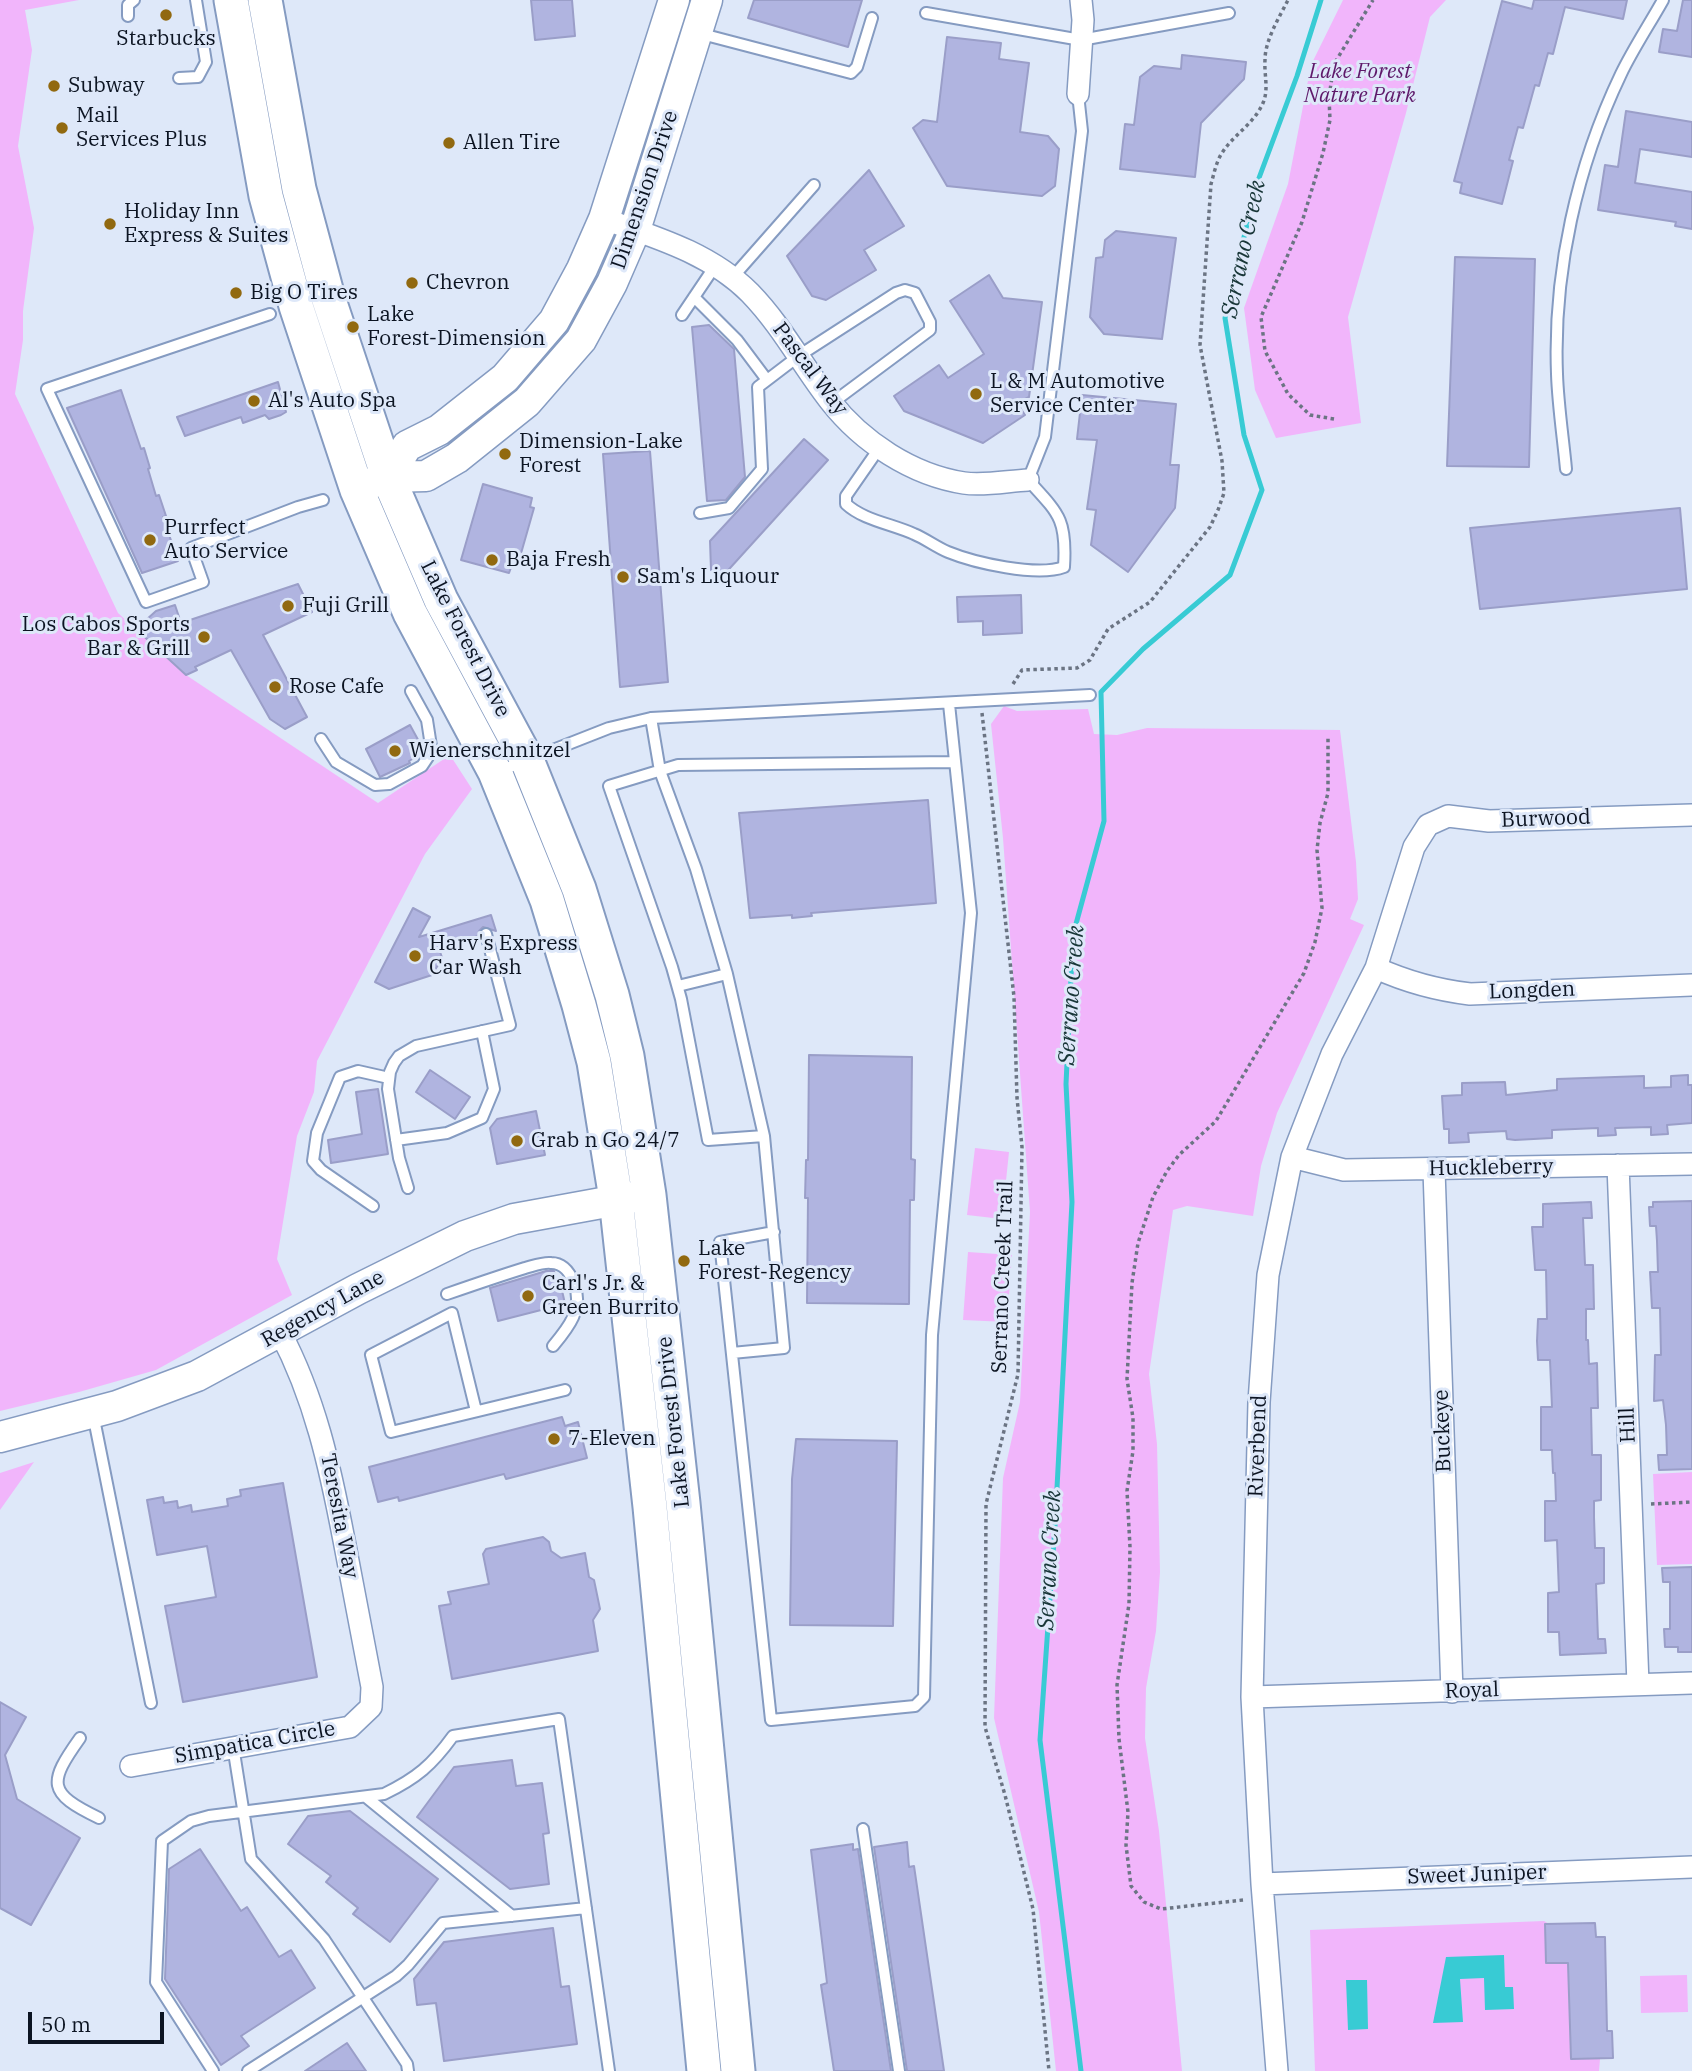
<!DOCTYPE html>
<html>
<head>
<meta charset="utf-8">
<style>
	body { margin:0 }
	#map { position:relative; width:1692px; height:2071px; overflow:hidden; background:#dee8f9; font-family:"IBM Plex Serif",serif }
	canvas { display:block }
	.scale { position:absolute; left:28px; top:2012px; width:136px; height:32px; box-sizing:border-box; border:4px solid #0c1422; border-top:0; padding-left:9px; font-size:21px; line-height:24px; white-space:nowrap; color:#0c1422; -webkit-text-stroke:5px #dee8f9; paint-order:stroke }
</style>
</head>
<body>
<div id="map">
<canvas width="1692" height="2071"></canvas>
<div class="scale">50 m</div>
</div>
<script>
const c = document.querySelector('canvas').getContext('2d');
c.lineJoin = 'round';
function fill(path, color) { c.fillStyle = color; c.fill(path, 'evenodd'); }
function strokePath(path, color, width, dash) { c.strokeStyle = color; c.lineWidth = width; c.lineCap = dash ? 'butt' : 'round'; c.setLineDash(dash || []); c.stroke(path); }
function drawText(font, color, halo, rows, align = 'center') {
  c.font = font + ' "IBM Plex Serif",serif'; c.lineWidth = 6; c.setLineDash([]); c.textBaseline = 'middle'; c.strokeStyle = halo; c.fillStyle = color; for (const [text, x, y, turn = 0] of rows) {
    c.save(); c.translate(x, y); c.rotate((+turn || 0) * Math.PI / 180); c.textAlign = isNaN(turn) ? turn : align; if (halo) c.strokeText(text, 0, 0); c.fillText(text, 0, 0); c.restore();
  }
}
fill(new Path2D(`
	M0,0H79L25,10L32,50L18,146L34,228L23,311V340L15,394L118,613L186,675L378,803L450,755L472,789L425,854L317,1061L314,1092L297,1136L277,1259L292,1295L156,1370L79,1392L0,1411Z
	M1343,0H1446L1430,17L1406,113L1348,317L1361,423L1276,438L1255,390L1244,308L1288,184L1311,65Z
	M1004,706L1017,711L1088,709L1094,734L1117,735L1147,728L1340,730L1356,862L1358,899L1350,919L1364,925L1277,1113L1261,1166L1253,1216L1187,1206L1173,1210L1149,1374L1157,1444L1160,1572L1156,1631L1146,1688L1145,1738L1159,1831L1182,2071H1056L1039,1912L994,1718L1003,1478L1020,1402L1030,1212L1003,838L991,724Z
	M975,1148L1009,1152L1002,1219L967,1215Z
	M968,1252L1012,1255L1007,1322L963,1320Z
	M34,1462L0,1510V1473Z
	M1692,1472V1564L1657,1565L1653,1474Z
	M1544,1921L1549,1924L1545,1925L1546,1963H1568L1571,2059H1600L1599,2071H1315L1310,1930Z
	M1687,1975L1688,2012L1641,2013L1640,1976Z`), '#f1b5fb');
fill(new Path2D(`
	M1504,1955L1505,1987H1513L1514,2009L1485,2010L1484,1978L1460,1979L1463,2022L1433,2023L1446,1957Z
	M1346,1980H1367L1368,2029L1348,2030Z`), '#38cbd4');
strokePath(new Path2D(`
	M1081,2071L1040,1740L1055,1526L1072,1202L1066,1084L1073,935L1104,821L1101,692L1143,649L1230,575L1262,490L1244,435L1225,318L1256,186L1297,76L1321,0`), '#38cbd4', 5);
const building = new Path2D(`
	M531,0H572L575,36L535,40Z
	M754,0H862L848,47L748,18Z
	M1534,0H1627L1623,19L1565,7L1553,54L1548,53L1539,86L1535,85L1523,128L1518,127L1509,160L1513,161L1502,204L1460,193L1462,183L1454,181L1502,1L1532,9Z
	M1683,0H1692V57L1659,52L1663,29L1677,31Z
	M947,37L1001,43L999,59L1029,63L1020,132L1048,136L1059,149L1055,186L1042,196L947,186L913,128L923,120L937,122Z
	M1182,55L1246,62L1244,79L1201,123L1195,177L1120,169L1125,124L1134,125L1140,77L1154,66L1181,69Z
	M1626,111L1692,122V157L1640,149L1635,183L1692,192V229L1675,226L1676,222L1598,210L1605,165L1618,167Z
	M869,170L904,226L864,250L876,270L826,300L812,296L787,256Z
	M1116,231L1176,238L1162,339L1104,334L1090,317L1096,258L1103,257L1105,240Z
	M1455,257L1535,259L1529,467L1447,466Z
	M989,275L1003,298L1042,302L1029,397L1017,403L1025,415L983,443L904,411L894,396L939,365L948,378L984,354L950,301Z
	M709,325L734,349L745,477L726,500L707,501L692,327Z
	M278,382L286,412L281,415L269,419L265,415L243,423L241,417L185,436L177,417Z
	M121,390L141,449L144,448L150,468L148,469L156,496L159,495L166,516L163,517L178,561L142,573L67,408Z
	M1082,395L1176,404L1170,465H1179L1175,508L1128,572L1091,545L1096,510L1087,509L1097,440L1077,439Z
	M804,439L828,460L721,578L711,570L710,541Z
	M650,451L668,682L620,687L603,454Z
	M483,484L532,498L530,507L534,508L518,564L513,562L509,573L461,560Z
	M1680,508L1687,589L1480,609L1470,528Z
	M298,584L312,612L263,635L307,717L285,729L270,719L231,650L195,667L197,670L186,675L136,629L156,611L175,605L181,623Z
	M1021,595L1022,633L983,635V621L958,622L957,597Z
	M410,725L422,747L421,754L409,761L410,763L380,777L366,749Z
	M928,800L936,903L811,913L812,916L792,918V915L750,918L739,813Z
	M413,908L430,917L419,937L491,915L496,931L483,927L479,931L478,936L439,949L444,963L438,965L432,975L389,989L375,982Z
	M809,1055L912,1057L911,1159L915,1160L914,1200H910L909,1304L807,1303L808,1198H805L806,1160H808Z
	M430,1070L470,1097L455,1119L416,1092Z
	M1688,1075V1085H1692V1123L1667,1125L1668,1134L1651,1135V1127L1615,1128L1616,1135L1598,1136V1128L1552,1130V1138L1515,1140L1507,1139L1506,1131L1468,1133L1469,1142L1449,1143V1129H1444L1442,1096L1462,1095V1083L1505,1082L1506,1095L1557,1090V1079L1644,1076V1088L1671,1087V1076Z
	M378,1089L388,1154L331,1163L328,1140L362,1134L356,1092Z
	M536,1111L545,1155L497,1164L490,1128L497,1119Z
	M1692,1201V1469L1659,1470L1658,1455H1667L1666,1425L1663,1400L1654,1401L1655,1355H1661L1660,1308H1652L1650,1272H1658L1657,1241L1656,1226H1650L1649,1207H1653V1202Z
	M1591,1202L1592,1218H1583L1585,1265H1593L1594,1309H1586V1340H1588L1589,1364L1597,1363L1598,1408H1591L1592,1455H1601V1500L1594,1501V1517L1595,1548H1604V1583L1596,1584L1598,1639H1605L1606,1653L1560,1655L1559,1632H1548V1593L1559,1592L1557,1540L1545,1541V1501H1556L1555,1473H1553L1552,1450H1541V1407H1552L1550,1360H1538L1537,1341L1538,1319H1547L1546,1270H1535L1532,1227H1543V1204Z
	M546,1271H554L557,1283L560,1282L566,1308L546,1313L545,1309L498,1321L490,1288Z
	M562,1417L565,1426L578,1422L587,1458L506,1479L504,1474L399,1501L398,1497L378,1502L369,1467Z
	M796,1439L897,1441L893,1626L790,1625L792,1479Z
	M283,1483L317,1677L183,1702L165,1606L216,1597L207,1546L157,1555L147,1500L163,1497L164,1503L177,1501L178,1508L191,1505L192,1512L228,1506L227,1499L241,1496L240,1490Z
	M543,1537L549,1542L551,1551L561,1558L585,1553L589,1577L594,1580L600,1609L593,1620L598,1651L452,1679L439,1606L451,1604L448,1592L489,1584L483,1554L486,1549Z
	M1692,1567V1652H1678V1647H1665L1664,1629H1670V1582H1663L1662,1568Z
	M0,1702L26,1717L5,1755L17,1799L80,1838L31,1925L0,1908Z
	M512,1760L516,1786L542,1783L549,1833L543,1834L549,1884L510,1889L417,1817L454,1767Z
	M350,1811L438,1879L390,1942L353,1914L358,1908L326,1882L331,1876L288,1844L308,1816Z
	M907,1842L909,1867L914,1866L944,2071H907L874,1847Z
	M853,1844V1850L858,1849L891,2071H834L821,1985L827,1983L811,1850Z
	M200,1849L241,1911L247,1907L279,1957L291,1950L315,1988L241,2036L249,2046L221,2065L165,1979L169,1869Z
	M1595,1923L1596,1937H1605L1607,2031H1612L1613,2058L1571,2059L1568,1963H1546L1545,1924Z
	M553,1928L561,1987L569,1986L577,2044L444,2061L436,2003L417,2005L414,1979L444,1942Z
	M347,2043L366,2071H305Z`);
fill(building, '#b0b4e0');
strokePath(building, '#9a9ec8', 2);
const lane = new Path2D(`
	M926,13L1081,40L1229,13
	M128,16V5L134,0
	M698,33L851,73L857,67L872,18
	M179,78L198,77L206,62L196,0
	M732,278L814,185
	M694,297L737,340L767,380
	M270,314L47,389L146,602L203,582L191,548L298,507L323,500
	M682,315L715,266
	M880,447L846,496V504C863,520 892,524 914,534C926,539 936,547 948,552C975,563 1037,577 1064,567C1067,519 1059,514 1028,480L1045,437L1082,131L1078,94
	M1566,469C1563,437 1558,405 1557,374C1553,272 1577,166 1621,74C1633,49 1649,25 1663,0
	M700,513L729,508L762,469L758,387L800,355L896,293L905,290L915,293L930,322V330L832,403
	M651,718L660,771L696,869L727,974L764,1136L784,1348L732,1353
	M321,739L336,762L375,785L389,784L422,766L428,757L431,746L427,720L411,691
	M497,772L609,728L651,718L1090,695
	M678,986L727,974
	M764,1136L708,1140L681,999L672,967L609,786L678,765L953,762
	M396,1140L447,1133L482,1118L494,1089L482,1031
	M408,1188L399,1158L388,1089L390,1072L394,1063L399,1056L416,1046L510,1025L486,934
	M373,1206L321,1170L313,1161L317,1133L340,1077L358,1071L389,1078
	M774,1232L720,1242L771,1720L915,1706L924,1697L932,1335L971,913L949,704
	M447,1294C473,1285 499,1276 525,1268C533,1266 543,1262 551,1263C564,1263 570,1273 574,1283C584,1309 568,1328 553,1346
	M476,1411L452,1313L371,1355L391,1432L565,1390
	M93,1414L151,1703
	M80,1738C48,1783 47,1793 99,1818
	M233,1746L251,1859L324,1939L407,2064L408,2071
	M366,1797L512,1916
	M863,1829L899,2071
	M213,2071L156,1982L162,1841L191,1821L209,1816L384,1794C417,1778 432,1765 453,1736L559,1719L609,2071
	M248,2071L396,1976L408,1965L443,1923L586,1908`);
const street = new Path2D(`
	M1078,94L1083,20L1081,0
	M604,219C655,237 710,253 750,293C782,326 802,365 830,401C862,442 912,475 964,483C984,486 1008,481 1028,480
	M1376,968C1407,982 1436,990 1470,994L1692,985
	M1292,1157L1344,1170L1692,1164
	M1618,1165L1638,1684
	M1434,1170L1452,1692
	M1252,1697L1692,1683
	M131,1766L350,1727L371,1707L372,1687C363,1638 353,1589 344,1540C330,1467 315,1398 280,1332
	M1262,1884L1692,1867
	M1277,2071L1262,1884L1252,1697L1259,1402L1268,1275L1292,1157L1332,1054L1376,968L1414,847L1428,825L1448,816L1489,821L1692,815`);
const secondary = new Path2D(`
	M388,477L407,446L439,430L505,378L554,321L582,269L604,219L674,0
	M369,484L388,477L426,476L457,458L527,402L581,340L612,283L635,230L707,0
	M0,1437L117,1406L197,1376L358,1289L465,1236L514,1219L640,1196`);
const primary = new Path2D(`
	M231,0L266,196L296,306L357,490L410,613L495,772L547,900L579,1005L594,1062L616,1199L650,1507L704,2071
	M265,0L299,189L328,297L388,477L441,600L527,760L579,889L612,995L627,1056L649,1195L683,1503L738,2071`);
strokePath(lane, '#859bc1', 14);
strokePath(street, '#859bc1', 24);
strokePath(secondary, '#859bc1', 33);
strokePath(primary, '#859bc1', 37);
strokePath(new Path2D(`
	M1334,419L1310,415L1288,394L1265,351L1261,317L1302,222L1323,153L1330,120L1329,97L1334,64L1373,0
	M1013,684L1022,670L1077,668L1090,660L1108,629L1150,602L1210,527L1218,510L1224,493L1222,461L1200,345L1211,184C1214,174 1216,162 1222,153C1233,135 1254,124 1263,103C1269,89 1264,75 1265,60C1265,40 1279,18 1288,0
	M982,713L1014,997L1017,1098L1022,1147L1018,1374L986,1504L985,1727L1005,1795L1033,1909L1049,2071
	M1651,1504L1692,1502
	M1243,1900L1161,1909L1144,1902L1131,1886L1126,1845L1128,1812L1119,1739L1117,1685L1129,1604L1130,1547L1127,1491L1133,1451V1418L1127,1379L1132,1283L1138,1243L1153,1197L1167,1171L1179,1155L1216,1121L1304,973L1315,942L1322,908L1317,850L1320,823L1328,793V738`), '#6b7483', 3.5, [3.5, 3.5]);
strokePath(lane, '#fff', 10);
strokePath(street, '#fff', 21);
strokePath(secondary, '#fff', 30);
strokePath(primary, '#fff', 33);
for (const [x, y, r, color] of [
	[166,15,7,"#916910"],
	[54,86,7,"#916910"],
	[62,128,7,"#916910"],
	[449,143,7,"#916910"],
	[110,224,7,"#916910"],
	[412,283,7,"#916910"],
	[236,293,7,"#916910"],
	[353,327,7,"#916910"],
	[976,394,7,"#916910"],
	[254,401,7,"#916910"],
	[505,454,7,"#916910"],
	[150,540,7,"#916910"],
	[492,560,7,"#916910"],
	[623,577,7,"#916910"],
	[288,606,7,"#916910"],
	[204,637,7,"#916910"],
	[275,687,7,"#916910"],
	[395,751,7,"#916910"],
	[415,956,7,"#916910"],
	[517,1141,7,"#916910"],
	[684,1261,7,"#916910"],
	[528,1296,7,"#916910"],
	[554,1439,7,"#916910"]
]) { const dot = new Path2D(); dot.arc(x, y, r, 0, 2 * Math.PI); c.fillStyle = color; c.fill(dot); strokePath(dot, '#dee8f9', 2.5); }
drawText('21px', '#0c1422', '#dee8f9', [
	["Starbucks",166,39,"center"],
	["Subway",68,86],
	["Mail",76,116],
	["Services Plus",76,140],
	["Allen Tire",463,143],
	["Holiday Inn",124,212],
	["Express & Suites",124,236],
	["Chevron",426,283],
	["Big O Tires",250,293],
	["Lake",367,315],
	["Forest-Dimension",367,339],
	["L & M Automotive",990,382],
	["Service Center",990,406],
	["Al's Auto Spa",268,401],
	["Dimension-Lake",519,442],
	["Forest",519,466],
	["Purrfect",164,528],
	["Auto Service",164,552],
	["Baja Fresh",506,560],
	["Sam's Liquour",637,577],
	["Fuji Grill",302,606],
	["Los Cabos Sports",190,625,"right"],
	["Bar & Grill",190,649,"right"],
	["Rose Cafe",289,687],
	["Wienerschnitzel",409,751],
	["Harv's Express",429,944],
	["Car Wash",429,968],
	["Grab n Go 24/7",531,1141],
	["Lake",698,1249],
	["Forest-Regency",698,1273],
	["Carl's Jr. &",542,1284],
	["Green Burrito",542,1308],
	["7-Eleven",568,1439]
], 'left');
drawText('italic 21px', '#5e196a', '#dee8f9', [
	["Lake Forest",1360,72],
	["Nature Park",1360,96]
]);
drawText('21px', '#0c1422', '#dee8f9', [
	["Dimension Drive",645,190,-71],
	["Pascal Way",810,369,53],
	["Lake Forest Drive",465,639,63],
	["Burwood",1546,819,-2],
	["Longden",1532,991,-2],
	["Huckleberry",1491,1168,-1],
	["Serrano Creek Trail",1003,1277,-88],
	["Regency Lane",323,1309,-29],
	["Lake Forest Drive",674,1422,-96],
	["Hill",1628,1425,-92],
	["Buckeye",1443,1431,-92],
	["Riverbend",1258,1446,-88],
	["Teresita Way",339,1516,79],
	["Royal",1472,1691,-2],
	["Simpatica Circle",255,1743,-10],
	["Sweet Juniper",1477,1875,-2]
]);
drawText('italic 23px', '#183638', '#dee8f9', [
	["Serrano Creek",1244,249,-78],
	["Serrano Creek",1072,995,-86],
	["Serrano Creek",1050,1560,-87]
]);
</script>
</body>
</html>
